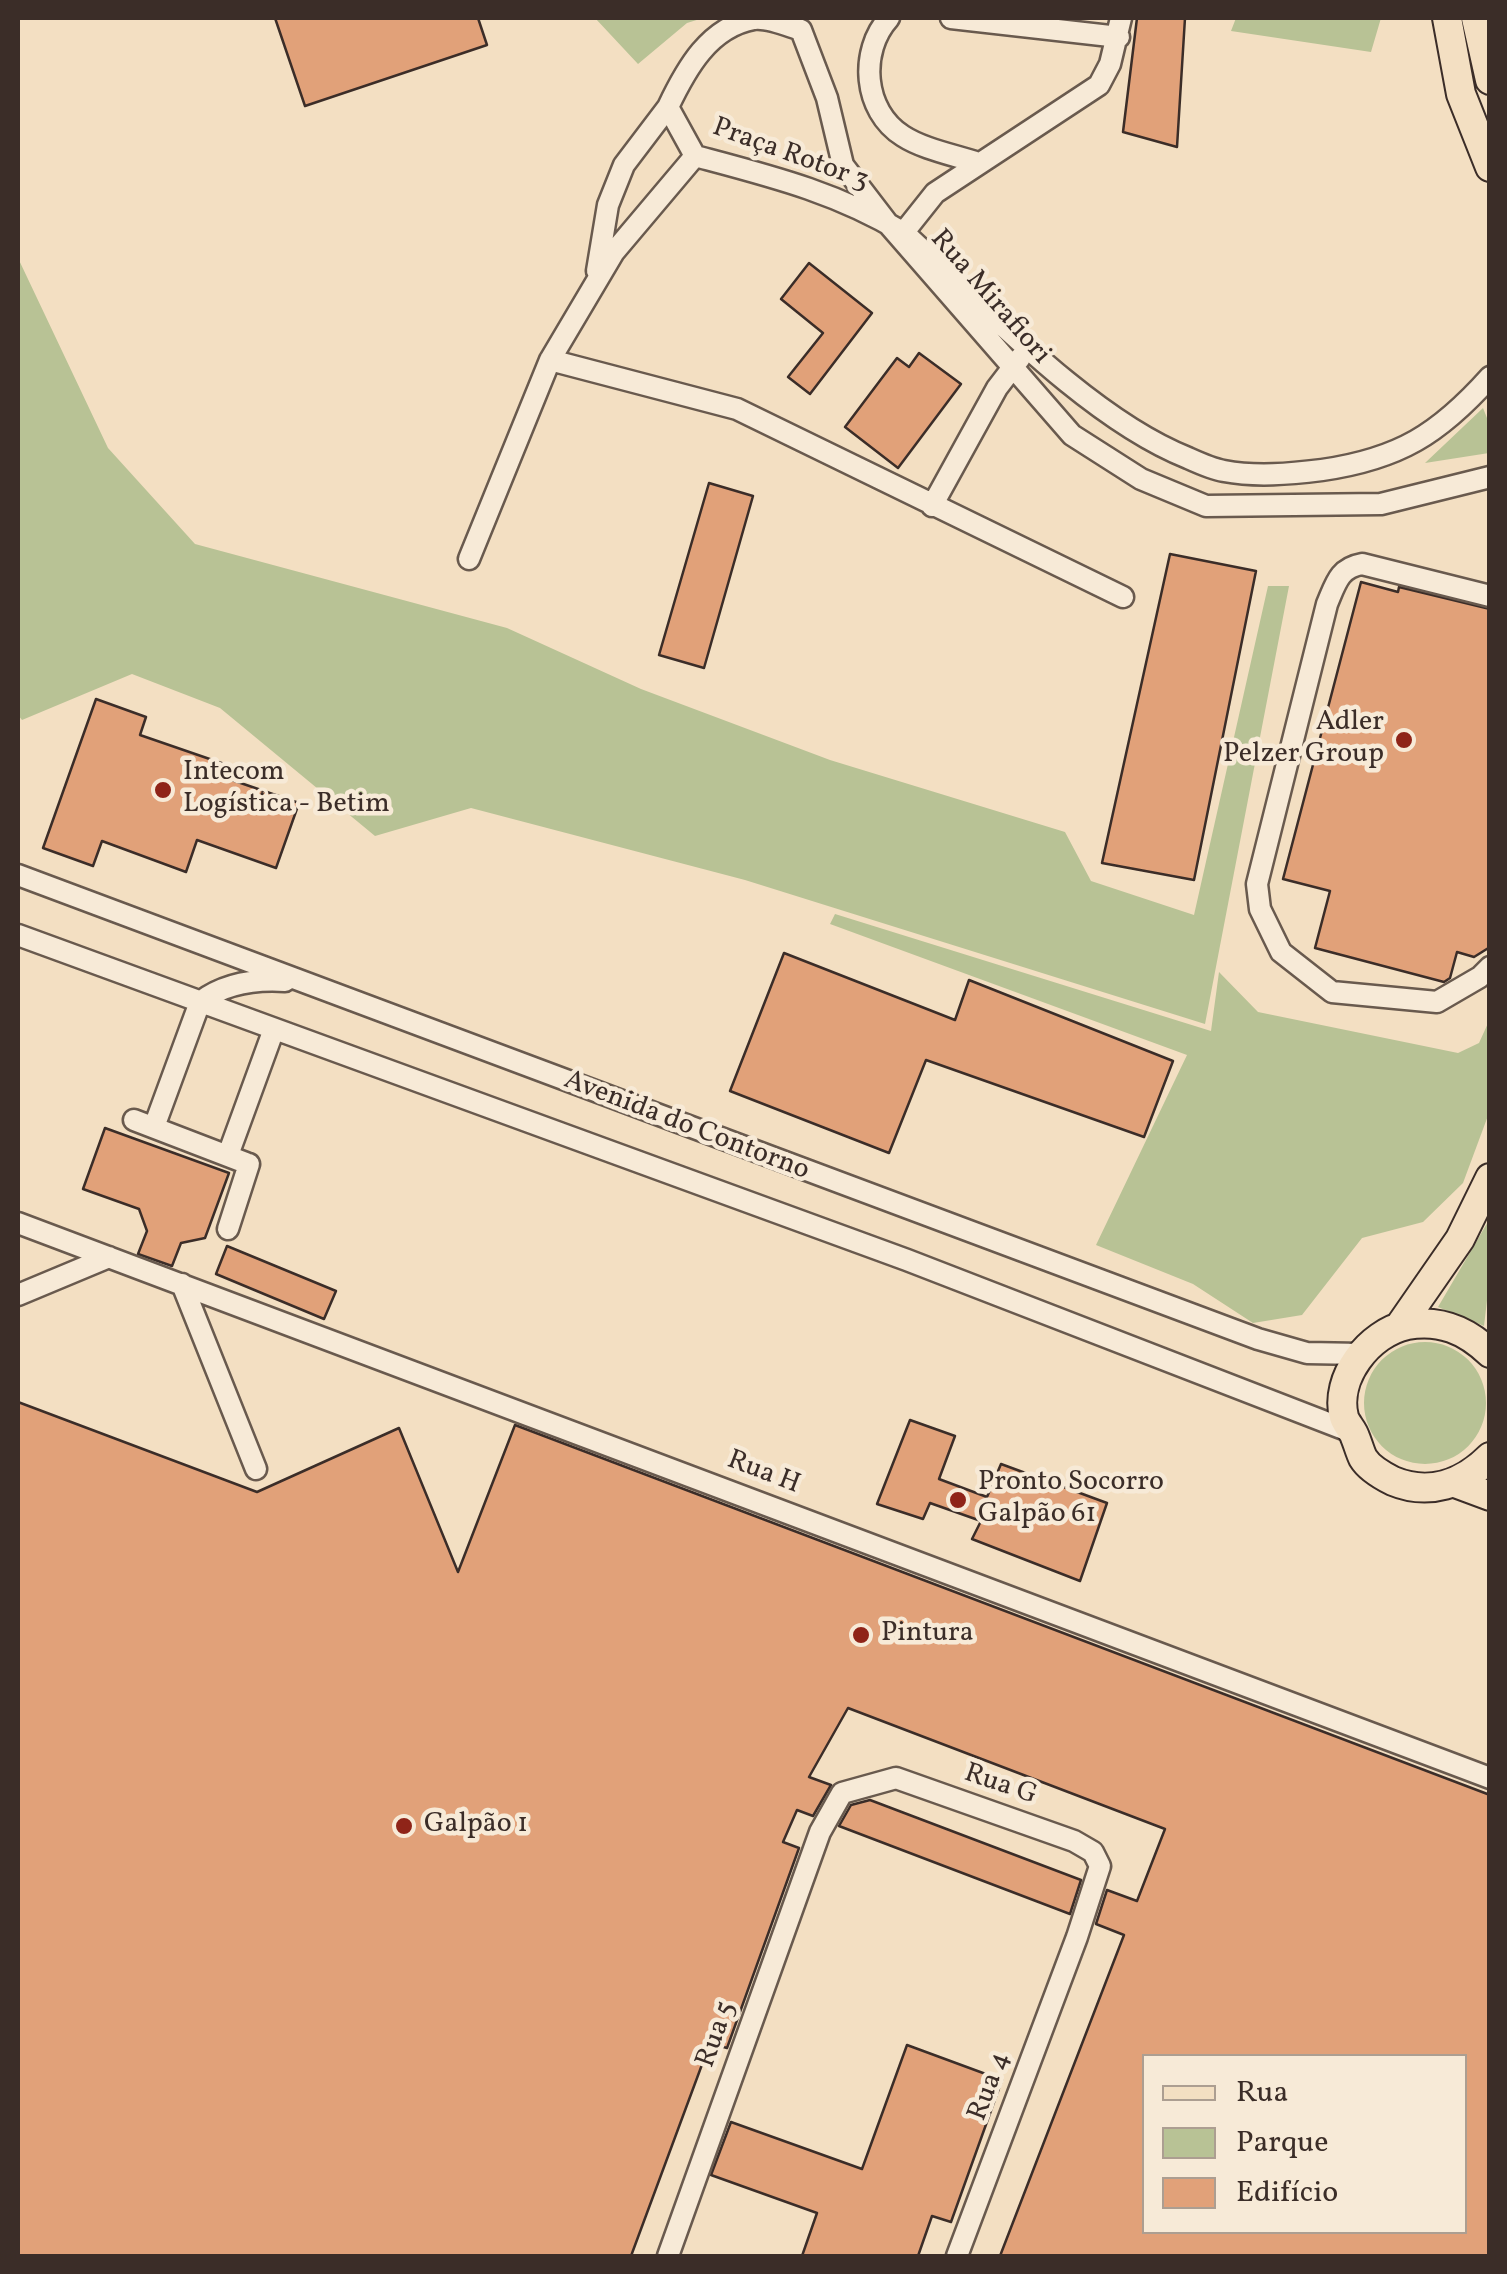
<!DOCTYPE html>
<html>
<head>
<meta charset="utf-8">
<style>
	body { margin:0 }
	#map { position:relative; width:1507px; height:2274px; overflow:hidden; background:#f3dfc2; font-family:Vollkorn,serif }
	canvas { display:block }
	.frame { position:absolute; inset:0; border:20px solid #3b2d28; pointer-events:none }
	.legend { position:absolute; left:1142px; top:2054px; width:325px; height:180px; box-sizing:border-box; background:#f7ead7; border:2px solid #ac9e91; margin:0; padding:12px 18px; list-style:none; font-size:30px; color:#3b2d28 }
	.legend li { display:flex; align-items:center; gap:20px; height:50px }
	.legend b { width:50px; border:2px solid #ac9e91 }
</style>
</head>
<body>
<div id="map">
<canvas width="1507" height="2274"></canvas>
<div class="frame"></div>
<ul class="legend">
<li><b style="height:12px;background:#f3dfc2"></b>Rua</li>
<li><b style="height:28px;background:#b8c295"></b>Parque</li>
<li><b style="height:28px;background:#e1a179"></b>Edifício</li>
</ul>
</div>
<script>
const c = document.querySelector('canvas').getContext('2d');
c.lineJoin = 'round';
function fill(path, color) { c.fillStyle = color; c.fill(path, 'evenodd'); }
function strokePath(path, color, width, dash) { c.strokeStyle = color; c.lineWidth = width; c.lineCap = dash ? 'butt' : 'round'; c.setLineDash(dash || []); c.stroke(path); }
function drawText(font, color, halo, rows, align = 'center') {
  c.font = font + ' Vollkorn,serif'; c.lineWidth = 9; c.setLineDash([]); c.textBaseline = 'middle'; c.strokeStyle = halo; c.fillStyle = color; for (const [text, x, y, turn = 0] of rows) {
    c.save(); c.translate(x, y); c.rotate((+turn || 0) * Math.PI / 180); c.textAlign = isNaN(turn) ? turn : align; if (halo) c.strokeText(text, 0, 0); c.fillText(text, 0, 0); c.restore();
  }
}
fill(new Path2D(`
	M595,18H703L687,23L638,64Z
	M1236,18H1381L1371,52L1231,31Z
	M18,258L108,448L195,544L507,628L641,689L830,760L1065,832L1091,881L1194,915L1268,586H1289L1205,1024L745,880L471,808L375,836L220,708L132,674L22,720L18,715Z
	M1483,408L1489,423V453L1425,463Z
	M835,914L1211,1031L1219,972L1258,1012L1458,1053L1479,1043L1489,1021V1113L1463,1183L1423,1222L1362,1238L1302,1315L1253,1323L1193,1284L1096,1245L1187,1055L830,924Z
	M1489,1220L1490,1275L1484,1326L1438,1307Z
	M1364 1403a61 61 0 1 1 122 0a61 61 0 1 1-122 0Z`), '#b8c295');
const building = new Path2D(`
	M275,18H478L487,45L305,106Z
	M1137,18H1185L1177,147L1123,132Z
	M809,263L872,313L810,394L788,377L823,333L781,299Z
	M919,353L961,384L898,468L845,427L897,358L909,367Z
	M709,483L753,496L704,668L659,655Z
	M1170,554L1256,571L1194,880L1102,863Z
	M1361,582L1398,592L1399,587L1490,609V947L1474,957L1457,952L1450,978L1444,982L1315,948L1330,891L1283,879Z
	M96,699L146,717L140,735L230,766L226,778L299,803L276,868L197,840L186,872L102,841L93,866L43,848Z
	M784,953L955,1020L969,980L1173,1061L1144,1137L926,1060L889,1153L730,1091Z
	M105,1128L229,1173L205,1238L181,1243L172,1266L138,1254L147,1231L139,1209L83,1189Z
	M227,1246L336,1291L324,1319L216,1274Z
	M18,1402L257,1492L399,1428L458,1572L515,1425L1490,1795V2256H1000L1124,1935L1096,1924L1107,1890L1137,1901L1165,1829L848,1708L809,1777L831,1785L813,1816L797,1810L783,1842L799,1848L727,2048L710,2043L631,2256H18ZM1144,2056H1464V2232H1144Z
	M910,1420L955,1436L939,1479L987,1497L1001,1464L1107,1503L1080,1581L972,1539L981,1521L930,1503L923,1519L877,1504Z
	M870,1800L1081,1880L1070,1914L839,1826L851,1805Z
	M907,2045L1002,2080L951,2222L932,2216L918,2256H802L817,2213L711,2175L731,2122L862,2169Z`);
fill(building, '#e1a179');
strokePath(building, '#3b2d28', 2.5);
const minor = new Path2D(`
	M889,18C859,51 863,111 903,136C923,149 954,155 978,163
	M951,18L1119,37
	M900,237L935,193L1099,85L1110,64L1121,18
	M597,271L608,205L624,165L668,107
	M550,360L737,409L1123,597
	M1490,377C1439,434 1399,459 1322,470C1290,474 1256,477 1224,471C1212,469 1199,463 1188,458C1089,419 983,305 904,233C836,192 770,176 695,156L668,107C686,69 709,27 754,19C768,17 788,26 801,30L827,98L843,165L889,225L1072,435L1141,479L1206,506L1381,504L1490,477
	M932,506L997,388L1020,358
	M469,559L550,360L614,252L695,156
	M1490,596L1362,564C1339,568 1336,583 1327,604L1257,884L1260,909L1281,952L1332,992L1437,1002L1480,977L1490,967
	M18,875L1258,1339L1307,1353L1361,1354
	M18,935L907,1260L1354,1433
	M134,1120L246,1163
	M154,1127L200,1002C225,983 254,979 285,981
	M228,1155L274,1029
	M18,1223L1490,1778
	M228,1229L249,1164
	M182,1284L256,1469
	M18,1295L109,1257
	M668,2256L820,1832L842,1793L896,1778L1074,1841L1093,1852L1100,1866L1077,1937L957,2256`);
const major = new Path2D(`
	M1447,18L1461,94L1490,167
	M1476,18L1490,80
	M1399,1327L1460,1239L1490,1178
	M1490,1353C1466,1330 1440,1319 1407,1325C1369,1333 1334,1378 1344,1417C1346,1424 1353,1430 1355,1437C1358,1444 1360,1452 1363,1458C1369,1468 1383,1476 1393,1481C1429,1496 1463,1484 1490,1457
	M1455,1483L1490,1496`);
strokePath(minor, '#695a4e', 25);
strokePath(major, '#3b2d28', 32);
strokePath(minor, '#f7ead7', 20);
strokePath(major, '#f3dfc2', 28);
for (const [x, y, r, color] of [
	[1404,740,10,"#8f2418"],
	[163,790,10,"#8f2418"],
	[958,1500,10,"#8f2418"],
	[861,1635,10,"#8f2418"],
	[404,1826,10,"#8f2418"]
]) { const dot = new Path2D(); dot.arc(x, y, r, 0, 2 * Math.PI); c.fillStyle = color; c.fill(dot); strokePath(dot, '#f7ead7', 4); }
drawText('28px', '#3b2d28', '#f7ead7', [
	["Praça Rotor 3",790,156,20],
	["Rua Mirafiori",989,298,49],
	["Avenida do Contorno",686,1127,21],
	["Rua H",763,1474,21],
	["Rua G",1000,1786,19],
	["Rua 5",718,2035,-70],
	["Rua 4",991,2087,-69]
]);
drawText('28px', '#3b2d28', '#f7ead7', [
	["Adler",1384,724,"right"],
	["Pelzer Group",1384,756,"right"],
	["Intecom",183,774],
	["Logística - Betim",183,806],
	["Pronto Socorro",978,1484],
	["Galpão 61",978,1516],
	["Pintura",881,1635],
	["Galpão 1",424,1826]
], 'left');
</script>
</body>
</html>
